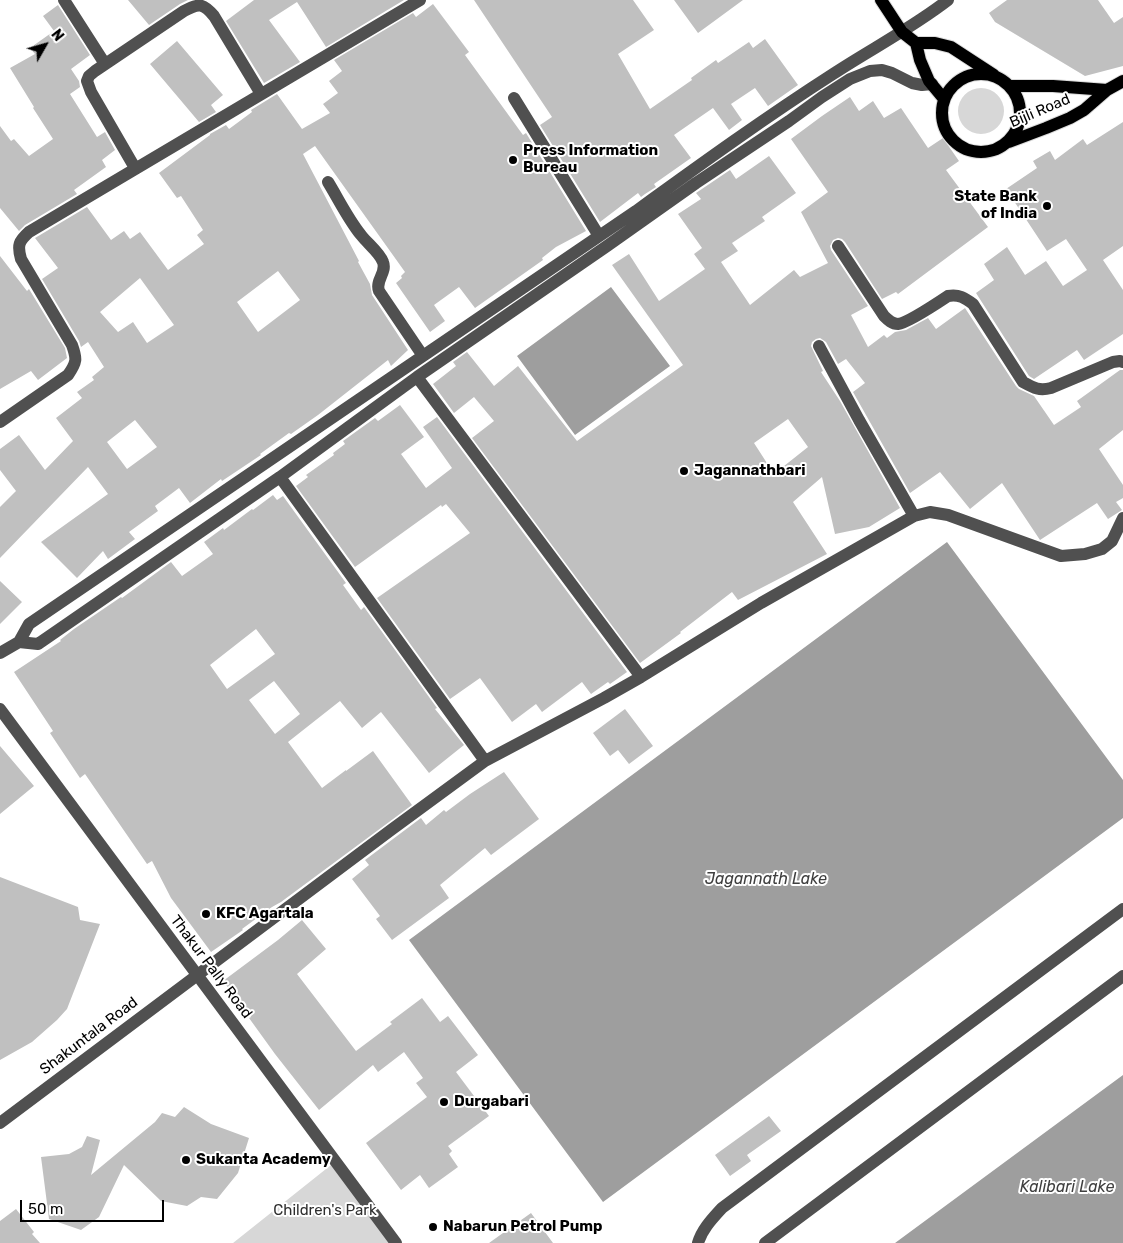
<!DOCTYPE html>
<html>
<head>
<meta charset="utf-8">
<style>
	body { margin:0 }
	#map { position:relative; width:1123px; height:1243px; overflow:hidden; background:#fff; font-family:Rubik,sans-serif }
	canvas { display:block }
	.north { position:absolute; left:20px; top:20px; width:50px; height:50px; -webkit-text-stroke:4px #fff; paint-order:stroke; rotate:52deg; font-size:14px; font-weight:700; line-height:20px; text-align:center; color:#000 }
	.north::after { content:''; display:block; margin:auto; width:18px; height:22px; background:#000; clip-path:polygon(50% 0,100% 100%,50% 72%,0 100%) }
	.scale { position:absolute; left:20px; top:1200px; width:144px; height:22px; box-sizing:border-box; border:2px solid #000; border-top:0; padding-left:6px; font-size:15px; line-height:18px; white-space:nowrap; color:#000; -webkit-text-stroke:4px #fff; paint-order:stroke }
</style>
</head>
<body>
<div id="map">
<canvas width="1123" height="1243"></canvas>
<div class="north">N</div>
<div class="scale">50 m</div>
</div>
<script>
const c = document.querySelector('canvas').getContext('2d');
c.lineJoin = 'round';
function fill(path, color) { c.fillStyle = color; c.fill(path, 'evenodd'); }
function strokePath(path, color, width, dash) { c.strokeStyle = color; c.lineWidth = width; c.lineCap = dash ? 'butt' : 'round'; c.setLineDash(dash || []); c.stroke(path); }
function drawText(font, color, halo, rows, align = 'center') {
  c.font = font + ' Rubik,sans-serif'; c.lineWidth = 4; c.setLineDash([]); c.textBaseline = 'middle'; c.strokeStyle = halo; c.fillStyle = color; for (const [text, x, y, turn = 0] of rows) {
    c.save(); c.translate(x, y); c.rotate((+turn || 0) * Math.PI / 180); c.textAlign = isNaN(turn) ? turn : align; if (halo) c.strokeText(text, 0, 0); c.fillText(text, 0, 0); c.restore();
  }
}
fill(new Path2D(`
	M958 111a23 23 0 1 1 46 0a23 23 0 1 1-46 0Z
	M331,1165L390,1243H233Z`), '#d7d7d7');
fill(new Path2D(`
	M611,287L670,366L575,435L517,356Z
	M947,542L1123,780V818L603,1202L409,940Z
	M1123,1075V1243H895Z`), '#9e9e9e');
fill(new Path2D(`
	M128,0H188L180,4L149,25Z
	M254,0H404L326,47L297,2L269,20L300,62L264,83L226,21Z
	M474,0H633L654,30L618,54L650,109L692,80L691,78L716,60L718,63L749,42L753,48L765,39L798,85L768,106L755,88L731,104L742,120L729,130L713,108L674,135L691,158L654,184L656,187L645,194L641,197L638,193L600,222L540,125L552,117Z
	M674,0H743L698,33Z
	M1007,0H1098L1114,23L1123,17V66L1085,76L995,22L989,13Z
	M433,4L469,52L465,55L523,135L526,133L586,231L556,247L542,258L543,260L475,308L459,287L434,305L445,321L430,332L396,283L402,278L401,276L405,272L315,146L303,154L359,261L358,262L370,284L372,295L408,350L391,366L388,360L318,415L291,434L289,433L260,454L261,455L222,481L221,479L190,503L179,488L155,506L158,511L129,532L135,539L108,559L103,551L77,578L41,542L108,494L88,467L0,558V507L16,491L0,470V449L19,435L45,470L73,441L56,418L82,398L77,392L94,380L92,377L104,367L88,342L81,347L79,341L42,279L58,268L35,238L87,207L111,240L124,231L130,239L140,232L168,270L204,244L197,235L203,230L181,196L177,198L159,173L210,135V134L226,125L229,129L252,112L251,110L277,94L302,129L330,113L323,104L338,93L329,81L342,71L334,60L413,13L416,17ZM278,271L300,300L258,332L237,302ZM140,278L174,325L147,343L133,322L118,332L100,312ZM135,420L157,447L127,469L107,442Z
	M58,5L90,55L71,69L79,81L80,87L70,94L97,137L105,132L115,150L102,160L106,167L74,190L77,194L25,225L19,231L0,208V126L11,141L14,139L29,156L53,139L33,108L34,107L10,68L35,54L30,48L54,31L43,16Z
	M177,41L223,95L211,105L216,112L199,122L150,64Z
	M850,97L859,111L873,101L884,118L901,108L928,148L943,138L959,161L946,170L988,227L898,294L896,292L882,299L845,242L842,239L838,238L833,240L830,246L831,250L868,306L851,315L868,347L884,335L887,338L895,332L906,330L928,318L936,329L965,308L1016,386L1019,389L1034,396L1054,425L1081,407L1077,401L1120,370H1123V430L1099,449L1123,485V498L1116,502L1122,510L1108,519L1097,503L1040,540L1002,483L970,509L940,472L910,493L853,392L865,383L846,359L838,364L826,342L820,338L816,339L812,342L811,346L823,371L821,372L840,401L900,508L869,527L835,534L822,477L793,502L827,554L738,600L732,592L680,632L681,633L640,663L472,438L494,421L474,397L454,413L433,384L456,366L453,362L467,352L494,386L518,366L577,441L683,365L612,265L629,254L659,301L705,269L694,254L702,248L678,214L701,199L696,193L730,170L736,179L769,156L796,193L762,217L765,221L732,243L738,251L721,262L750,305L794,270L800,277L828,263L801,212L828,192L791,139L822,116ZM788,419L808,447L774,474L754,443Z
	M1123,122V246L1103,260L1123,290V334L1084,360L1077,350L1034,379L1029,376L976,293L994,280L984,264L1007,247L1025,275L1046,261L1063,286L1087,270L1066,239L1047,251L1006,189L1037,168L1033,161L1050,151L1055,160L1083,139L1087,145Z
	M0,256L27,291L29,289L65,348L67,358L38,380L31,371L0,389Z
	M400,405L424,437L401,454L426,488L452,468L423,427L437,417L627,672L610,684L608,682L591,694L582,682L542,712L536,704L512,722L480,678L450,699L377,598L470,533L446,504L442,507L441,505L355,567L296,486L308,477L306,475L334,455L333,453L345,444L343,441L375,418L378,421Z
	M273,495L277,500L283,496L346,583L343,585L361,610L364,607L437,708L435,709L464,745L429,773L381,712L362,728L340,701L288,742L322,788L346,770V771L373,751L412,805L281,902L272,907L242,929L243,930L211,952L171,898L152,861L147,864L85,774L80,778L50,733L53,731L14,672L61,641L60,640L74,629L121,597L122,598L171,562L182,576L213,554L204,542L223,528L224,530L252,509L253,510ZM256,629L275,654L227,689L210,665ZM274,681L300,714L275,734L249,700Z
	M0,581L22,602L0,624Z
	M625,709L653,746L629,764L618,750L610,756L593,733Z
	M0,746L34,786L0,814Z
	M504,772L539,819L491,855L485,848L440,885L449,898L392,940L376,919L380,916L352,879L369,865L365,860L421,818L426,825L444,810L446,812L470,794Z
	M0,877L78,907L80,920L100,924L67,1009L57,1020L32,1042L0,1060Z
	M302,920L326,949L297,974L356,1051L392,1024L390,1022L422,998L440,1022L448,1016L478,1055L456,1072L489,1116L448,1146L452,1151L449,1154L458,1167L429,1188L420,1175L401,1190L366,1143L427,1097L416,1083L423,1078L404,1052L378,1072L373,1065L319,1110L275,1054L249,1018L251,1017L223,981L278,940Z
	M184,1107L211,1124L249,1138L238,1173L217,1199L201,1197L187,1206L161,1201L124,1165L99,1217L81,1230L49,1219L41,1157L69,1154L82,1147L87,1136L100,1140L91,1175L155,1122L162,1113L175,1117Z
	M769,1116L781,1131L747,1155L751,1161L730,1176L715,1155Z
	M16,1209L34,1232L32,1234L40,1243H0V1221Z
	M531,1213L553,1243H489Z`), '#c0c0c0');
const major = new Path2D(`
	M881,0L902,32L916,43H935L951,47L994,75
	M916,43L920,60L929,81L944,99
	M942 113a39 39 0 1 1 78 0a39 39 0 1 1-78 0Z
	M1009,86H1053L1107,90
	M1009,142L1046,128L1070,118L1084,110L1107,90L1123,81`);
strokePath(major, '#dbdbdb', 14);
strokePath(new Path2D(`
	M64,0L105,64
	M514,98L599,236
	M135,168L91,92L87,81L89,76L95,71L184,11C199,3 203,3 214,16L261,94
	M328,182C339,200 348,219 361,235C367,243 380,253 383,262C387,273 375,280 379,291L423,356
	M838,246L884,316C888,320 892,324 898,324C907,323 939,302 948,296C959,294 965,298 973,304L1023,382C1034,388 1039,391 1051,388L1113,362L1120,361L1123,362
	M819,346L859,420L914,516
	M417,377L641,677
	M0,422L68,375C77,362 77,359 72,345L21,259C17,245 19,241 29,232L420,0
	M280,477L485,761
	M19,642L38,644L280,477L417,377L607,246L696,183L789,121L822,97L850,79L870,71L882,70L892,73L912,83L922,85L932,84
	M0,653L19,642L29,624L636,211C701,164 766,117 833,74C871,49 912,28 948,0
	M0,709L396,1243
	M0,1123L391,830L485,761L604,698L641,677L761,603L914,516L930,512L948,515L1061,556L1085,554L1102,549L1112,541L1123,518
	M698,1243C702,1229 713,1218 722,1208L1123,909
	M765,1243L1123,976`), '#505050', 12);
strokePath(major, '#000', 12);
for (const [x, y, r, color] of [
	[513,160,5,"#000"],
	[1047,206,5,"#000"],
	[684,471,5,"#000"],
	[206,914,5,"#000"],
	[444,1102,5,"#000"],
	[186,1160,5,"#000"],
	[433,1227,5,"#000"]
]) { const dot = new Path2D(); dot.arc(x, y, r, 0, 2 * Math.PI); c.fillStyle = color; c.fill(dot); strokePath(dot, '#fff', 2); }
drawText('15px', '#000', '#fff', [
	["Bijli Road",1040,111,-23],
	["Thakur Pally Road",211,967,53],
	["Shakuntala Road",89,1036,-37]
]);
drawText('bold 15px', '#000', '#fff', [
	["Press Information",523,151],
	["Bureau",523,168],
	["State Bank",1037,197,"right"],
	["of India",1037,214,"right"],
	["Jagannathbari",694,471],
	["KFC Agartala",216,914],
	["Durgabari",454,1102],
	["Sukanta Academy",196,1160],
	["Nabarun Petrol Pump",443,1227]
], 'left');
drawText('15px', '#2e2e2e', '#fff', [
	["Children's Park",325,1211]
]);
drawText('italic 16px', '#3f3f3f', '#fff', [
	["Jagannath Lake",766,879],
	["Kalibari Lake",1067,1187]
]);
</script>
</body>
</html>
